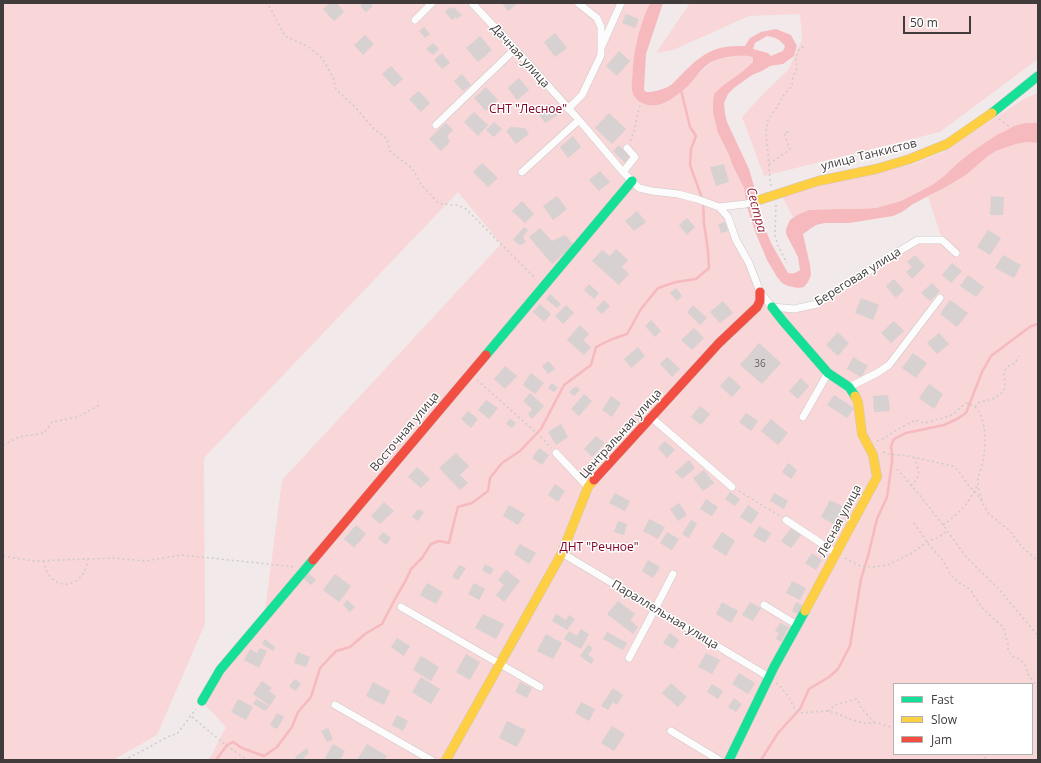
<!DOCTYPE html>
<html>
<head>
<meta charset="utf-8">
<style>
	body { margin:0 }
	#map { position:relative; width:1041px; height:763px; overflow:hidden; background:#f2eaea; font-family:"Open Sans",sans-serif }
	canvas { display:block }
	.frame { position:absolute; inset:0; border:4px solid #413b3b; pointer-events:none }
	.legend { position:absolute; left:893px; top:683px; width:140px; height:72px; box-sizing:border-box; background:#fff; border:1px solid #b3b1b1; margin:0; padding:5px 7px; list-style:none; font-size:12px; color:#413b3b }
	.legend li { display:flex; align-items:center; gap:8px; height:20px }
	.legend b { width:20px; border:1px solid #b3b1b1 }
	.scale { position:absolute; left:903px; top:16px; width:68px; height:18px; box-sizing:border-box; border:2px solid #413b3b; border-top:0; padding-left:5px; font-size:12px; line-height:14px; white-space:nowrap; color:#413b3b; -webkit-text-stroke:3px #fff; paint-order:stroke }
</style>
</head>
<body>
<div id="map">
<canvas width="1041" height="763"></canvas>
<div class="frame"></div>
<ul class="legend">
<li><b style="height:5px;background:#16e098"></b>Fast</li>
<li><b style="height:5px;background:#ffcf43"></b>Slow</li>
<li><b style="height:5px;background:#f24e42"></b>Jam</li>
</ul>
<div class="scale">50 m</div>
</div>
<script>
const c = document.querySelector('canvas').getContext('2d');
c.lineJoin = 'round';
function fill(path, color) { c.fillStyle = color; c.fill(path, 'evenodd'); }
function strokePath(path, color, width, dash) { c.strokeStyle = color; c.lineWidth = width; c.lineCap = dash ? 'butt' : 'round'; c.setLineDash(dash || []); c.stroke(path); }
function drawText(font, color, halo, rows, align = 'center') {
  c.font = font + ' "Open Sans",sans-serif'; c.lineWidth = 3; c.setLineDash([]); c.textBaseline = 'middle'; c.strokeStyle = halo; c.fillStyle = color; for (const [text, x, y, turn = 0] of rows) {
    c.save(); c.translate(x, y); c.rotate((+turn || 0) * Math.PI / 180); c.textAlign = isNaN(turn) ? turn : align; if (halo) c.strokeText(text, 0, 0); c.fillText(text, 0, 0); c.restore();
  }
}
fill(new Path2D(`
	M3,3H650C641,21 635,44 633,64C632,70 633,77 632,83L650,106L661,104L687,87L695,77L712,62L718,59L740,56H751L753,57V62L743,71L721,87L714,94L713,101L718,133L724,145L732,164L740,179L744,188L745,200L717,206L728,217L770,305L794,309L817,304L918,240L942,239L928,197L966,175L988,156L996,151L1016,144L1027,142L1038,143V760H209L226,727L206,706L203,699L264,619L282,480L501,244L458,192L204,458L205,624L157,735L113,760H3ZM894,684H1032V754H894Z
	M690,3H1038V59L940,132L764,176L742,117L762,95L788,70L802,40L800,14L749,16L673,50L656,53Z
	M1038,93V123H1025L1014,126L1007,130L998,134L973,151L960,161L944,176L932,185L901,201L876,208L856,209H837L809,210L797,215L793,217L782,196L819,185L914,164L943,152L1024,99Z`), '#f9d6d7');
fill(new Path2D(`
	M650,3H663L646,54L644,90L646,92C653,92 661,90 668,87C673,84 677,79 682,74C691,65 701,55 714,50C723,46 735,46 745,46L750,38L761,32L776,29L791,35L797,46L794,56L783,64L770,66L762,71L752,75L734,88L728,94L724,103L725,113L727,122L749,169L754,186L757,208L771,243L788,273C793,274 796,273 800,270L798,257L786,234V229L790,220L797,215L809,210L837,209H856L876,208L901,201L932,185L944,176L960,161L973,151L998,134L1007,130L1014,126L1025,123H1038V143L1027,142L1016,144L996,151L988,156L966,175L944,188L913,204L902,212L893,216L849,223H825L816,225L803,234L810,265L811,275L808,282L804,287L798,288L788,286L782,283L777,277L767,260L762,248L756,234L746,204L744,188L732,164L728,153L718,133L713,113V101L714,94L721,87L743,71L753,62V57C744,54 720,57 711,62C702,68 695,78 688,86C685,89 682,91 678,94C666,103 655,110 640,102C632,97 631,88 632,80C633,75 632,70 633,65C635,44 641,21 650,3ZM767,36C776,37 780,40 785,46L783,51L771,56L768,53L753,49L755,43Z`), '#f6babe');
strokePath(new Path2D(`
	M216,760L227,745L233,742L242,748L264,756L277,747L292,727L298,712L311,697L320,668L336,651L350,647L365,634L382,624L395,599L406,580L411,569L422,558L431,544L439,541L449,543L453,526L458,507L472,503L488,491L490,478L502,463L520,451L541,429L564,385L591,365L596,347L610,340L627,334L641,309L658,288L676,282L696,279L709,268L708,251L704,223L703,201L690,165L691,149L696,136L690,127L681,90
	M761,760L778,733L800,709L809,689L829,677L838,669L850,646L861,579L868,556L877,519L887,497L892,462V455L891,446L894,439L906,433L944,425L957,419L966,413L982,372L991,356L1031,326L1038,324`), '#f6babe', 2.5);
fill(new Path2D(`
	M330,3H337L344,12L334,21L323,9Z
	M363,3H370L373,6L366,12L360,6Z
	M502,3H518L508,11Z
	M450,7L451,9L454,7L462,15L457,19L455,17L452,20L445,12Z
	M626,14L639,19L635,28L622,23Z
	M424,27L430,34L425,38L419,31Z
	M555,33L567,48L555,57L544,42Z
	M365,35L374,44L363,55L354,45Z
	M480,36L492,50L478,62L466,48Z
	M433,43L439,49L433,55L426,49Z
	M619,51L630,61L617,76L606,66Z
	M442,53L450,63L442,69L434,60Z
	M391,66L403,79L394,87L382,74Z
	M462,74L471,85L463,91L454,81Z
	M519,78L529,90L517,100L508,88Z
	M486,87L498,100L486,111L474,98Z
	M419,91L430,103L421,112L409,99Z
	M550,103L558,115L545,123L537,112Z
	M474,112L488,125L478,136L464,122Z
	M609,113L626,129L612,144L595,128Z
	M494,122L502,129L494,137L486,130Z
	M446,123L453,130L447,136L450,142L441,151L429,139Z
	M511,127L525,128L529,134L516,144L506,131Z
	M573,136L581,147L568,158L560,147Z
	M619,145L630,156L625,163L613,151Z
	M482,163L498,178L488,187L473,172Z
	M724,164L729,182L716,186L710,167Z
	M600,171L610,182L599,191L589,180Z
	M557,196L567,209L553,220L543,206Z
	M991,196L1004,197L1003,215H990Z
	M522,201L534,214L525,223L512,211Z
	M637,211L646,222L634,231L625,221Z
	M687,218L695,227L687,235L679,225Z
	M725,222L728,231L721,233L718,224Z
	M524,227L528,230L523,237L526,242L520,245L513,240Z
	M540,228L552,241L565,235L574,245L552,264L529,237Z
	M988,230L1001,238L990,255L977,247Z
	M616,249L628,260L622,267L629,274L619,285L592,261L602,250L610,256Z
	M915,255L925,266L912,279L906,272L912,267L907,262Z
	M1003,255L1021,265L1014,278L995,268Z
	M952,263L962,271L951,283L942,275Z
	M968,275L984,287L976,297L960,286Z
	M894,279L904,290L896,298L886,286Z
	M932,283L940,291L930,301L921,293Z
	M589,284L599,293L594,299L584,290Z
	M676,288L682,296L677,301L670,293Z
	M550,294L561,304L557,308L546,299Z
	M861,298L879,305L873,320L855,313Z
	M604,300L610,306L602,314L596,309Z
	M950,300L968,313L957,327L940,314Z
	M723,301L733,313L720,323L710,312Z
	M540,304L551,314L544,322L533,312Z
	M566,305L574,313L563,324L555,316Z
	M693,305L707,318L700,325L687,312Z
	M651,320L661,331L655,337L645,326Z
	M894,321L904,331L891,343L881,333Z
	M580,325L589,334L583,340L591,347L584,355L567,340Z
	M694,328L704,338L692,350L681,340Z
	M838,332L849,343L838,356L826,345Z
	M939,333L949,344L937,354L927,343Z
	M759,343L781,363L762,384L740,365Z
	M638,347L645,356L631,368L624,359Z
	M913,353L927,363L916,378L902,368Z
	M667,357L680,369L672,377L660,364Z
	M853,357L868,366L861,377L847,369Z
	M549,361L555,369L548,374L542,366Z
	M505,366L517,376L505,389L494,379Z
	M531,373L544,383L535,394L523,385Z
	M729,376L741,387L732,397L720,386Z
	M801,378L809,386L798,399L789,391Z
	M552,383L558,388L554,392L548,388Z
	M929,384L943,394L934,409L919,398Z
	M576,386L580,390L574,396L569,392Z
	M530,393L544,406L532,419L528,414L532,409L523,401Z
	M584,394L592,401L579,416L571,409Z
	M834,395L854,408L847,418L827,405Z
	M888,395L890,411L874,412L873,396Z
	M611,396L621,403L612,417L602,410Z
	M486,400L498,408L489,419L478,410Z
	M700,406L710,414L701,425L691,417Z
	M468,411L478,419L471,428L461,419Z
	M746,413L758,421L751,431L739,422Z
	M510,419L516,423L512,428L506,424Z
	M771,419L788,433L778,445L761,431Z
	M561,424L568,437L556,445L548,432Z
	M596,436L605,443L592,457L584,449Z
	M665,441L675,450L667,458L658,448Z
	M539,448L549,455L542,465L532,458Z
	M456,453L469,466L460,475L468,483L460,490L439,468Z
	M689,460L695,468L682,479L675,472Z
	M788,463L797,470L791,479L782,472Z
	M417,467L430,479L421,488L408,477Z
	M704,470L714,483L703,491L693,478Z
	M555,484L565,491L558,502L548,495Z
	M730,492L740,499L735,506L725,499Z
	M615,493L630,501L625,511L609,503Z
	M774,493L788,501L784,509L770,501Z
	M706,499L718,507L712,516L700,509Z
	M830,500L844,507L835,525L821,517Z
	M384,502L394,511L380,524L371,516Z
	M679,503L687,515L678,521L670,509Z
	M509,505L525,514L518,525L503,516Z
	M748,505L759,513L751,524L740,517Z
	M418,509L424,512L418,521L412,517Z
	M649,519L665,527L658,539L643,531Z
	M691,520L697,523L689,538L682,534Z
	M618,521L627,524L624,535L614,532Z
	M356,525L366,534L354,548L344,539Z
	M759,526L771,533L765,543L753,536Z
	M791,528L801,535L791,548L781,541Z
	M383,532L391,538L386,545L378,538Z
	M667,532L679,539L672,550L660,543Z
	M722,532L735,541L726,556L712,547Z
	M520,544L536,553L529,564L514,554Z
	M812,553L822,560L816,570L805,563Z
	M648,560L660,567L653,578L642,571Z
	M485,564L494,569L490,575L482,570Z
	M459,565L466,568L458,580L452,577Z
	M506,570L520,581L504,602L496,595L504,585L498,580Z
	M308,573L316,580L311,585L303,578Z
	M335,574L351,586L339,602L323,590Z
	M792,581L806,588L800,600L786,593Z
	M427,583L443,592L436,604L420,595Z
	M474,583L485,589L479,600L468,594Z
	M347,600L355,607L350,612L343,605Z
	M618,601L635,614L630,620L638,627L633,634L607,614Z
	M722,602L738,611L731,623L716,614Z
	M750,602L761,608L753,621L742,615Z
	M796,602L803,605L798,614L792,611Z
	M483,614L504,624L496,639L475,628Z
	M556,614L566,620L569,615L575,619L567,630L552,621Z
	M780,623L789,627L781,642L776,639L779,633L775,631Z
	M581,629L589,634L581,649L564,639L569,631L577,636Z
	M607,632L627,643L623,650L603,639Z
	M670,633L679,640L673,649L663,643Z
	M546,634L562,643L553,659L537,651Z
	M397,638L410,646L404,656L391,647Z
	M265,639L275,647L273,651L262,644Z
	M588,645L593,648L588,655L594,659L591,664L580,656Z
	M260,648L267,651L259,668L244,660L250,649L257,653Z
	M298,652L310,657L306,667L294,663Z
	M706,653L720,660L712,674L698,667Z
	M466,654L480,662L470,680L456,672Z
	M421,656L439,667L431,681L413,670Z
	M739,673L755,683L748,694L732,684Z
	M421,677L440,689L431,704L412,692Z
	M295,679L301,684L295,691L289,686Z
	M262,681L272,688L269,691L276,696L270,706L253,694Z
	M373,682L390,691L384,705L366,696Z
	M520,682L532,688L527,698L515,692Z
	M671,683L687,697L678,707L662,693Z
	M712,684L723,691L718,699L707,692Z
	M613,688L623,695L617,705L613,702L608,710L601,706Z
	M734,698L742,704L736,712L728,707Z
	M238,699L253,707L246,720L231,712Z
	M256,699L269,706L266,711L253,704Z
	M581,702L595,709L589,721L575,713Z
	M277,713L284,717L277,729L270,725Z
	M397,715L408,721L403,731L392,725Z
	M507,721L526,730L517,747L499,738Z
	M612,726L625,734L614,751L601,743Z
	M328,728L333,739L327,742L321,731Z
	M333,744L345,751L340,760H324Z
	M367,744L387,756L384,760H357Z
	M307,748L309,753L301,760H297L295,757Z`), '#d7d1d1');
const street = new Path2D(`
	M472,3L515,49L579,120L623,172L639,188L652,191L678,194L697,199L719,207L746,204L756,201
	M578,3L597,18L601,27V44
	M415,20L432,3
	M568,109L582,95L601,55V48L621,3
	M436,125L515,49
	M522,172L579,120
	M623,172L635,157L627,148
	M719,207L728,217L736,240L749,263L760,292L772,307L794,309L817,304L896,253L918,240H942L956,253
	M849,387L877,373L889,365L940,298
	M803,417L828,373
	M652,418L732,487
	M556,453L588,487
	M786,520L836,553
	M562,553L769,677
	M764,605L797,625
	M401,607L540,687
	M629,658L655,609L673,574
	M335,705L431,760
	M671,731L719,760`);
const fast = new Path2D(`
	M992,113L1038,76
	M772,307L782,320L828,373L849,387L855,396
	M486,355L632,181
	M202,701L220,670L313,560
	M729,760L774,667L805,611`);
const slow = new Path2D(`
	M756,201L818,181L876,169L910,159L947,144L992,113
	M805,611L877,477L873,455L862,434L858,402L855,396
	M446,760L562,553L588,487L594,480`);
const jam = new Path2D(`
	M594,480L719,343L757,307L760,301V292
	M313,560L486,355`);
strokePath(street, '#cec7c7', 8);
strokePath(fast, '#cec7c7', 10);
strokePath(slow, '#cec7c7', 10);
strokePath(jam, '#cec7c7', 10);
strokePath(new Path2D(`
	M265,3L269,6L285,36L307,46L322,58L333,77L336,89L345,98L355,107L374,129L387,139L390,151L401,160L412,168L421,184L438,203L452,205H458L466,209L536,279
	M999,119L1011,128
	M630,141C636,130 636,117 640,106
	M769,164L788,151L790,149L785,136V132H790
	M771,186L770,180L768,153L766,136L767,122L772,114L781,101L782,97L792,86L793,77L797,68L796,57L799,49L805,46
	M776,205L775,235L778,246L787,263
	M477,380L541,437L551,448
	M975,407L978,403L995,398L1004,391L1005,384L1004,372L1007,367L1015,363L1019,356
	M877,441C884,439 889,435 895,431C901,427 909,424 915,420L925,423L952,415L966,403C969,404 972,405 975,407C987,418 986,445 983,461C982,467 979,473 978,479C977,486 981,496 983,503
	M3,445L19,437L44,433L52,422L78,417L99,405
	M883,452L888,454L908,456L953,466L960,473L969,486L977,494L989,514L1010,531L1022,547L1038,561
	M897,469L922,498L943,525L967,558L998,588L1038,636
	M911,486C923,473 918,473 915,458
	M739,491L780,516
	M914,523L927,542L943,561L951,575L957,581L971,590L974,596L984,610L1003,627L1008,644V650L1012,656L1019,659L1023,662L1026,667L1028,674L1038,688
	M943,525C961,511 968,505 978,484
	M3,556L34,561L115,558L145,561L182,555L296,567
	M845,558L860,566L871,567L882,566L888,565L912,553L927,542L939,537L947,531
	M43,561C45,565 46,571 49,575C59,588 74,587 83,574C86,570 87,564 88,559
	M776,683L780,686L789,697L794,708L800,713L828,711L838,714L852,720L864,723H878L894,728
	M828,711L831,709L834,705L857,699L862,709L874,722
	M192,717L222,742L247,760
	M980,754L988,760
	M124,760L142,751L171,735L177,734L196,709`), '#cecbcb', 1.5, [2, 3]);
strokePath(street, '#fdfcfc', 7);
strokePath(fast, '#16e098', 9);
strokePath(slow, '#ffcf43', 9);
strokePath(jam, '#f24e42', 9);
drawText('10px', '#696363', null, [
	["36",760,364]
]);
drawText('12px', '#413b3b', '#fff', [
	["Дачная улица",520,56,48],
	["улица Танкистов",869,155,-14],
	["Береговая улица",858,277,-32],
	["Восточная улица",405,432,-50],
	["Центральная улица",621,434,-48],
	["Лесная улица",840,521,-62],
	["Параллельная улица",665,615,31]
]);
drawText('12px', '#810327', '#fff', [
	["СНТ \"Лесное\"",528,110],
	["ДНТ \"Речное\"",599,548]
]);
drawText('italic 13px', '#99243a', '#fff', [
	["Сестра",756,210,75]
]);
</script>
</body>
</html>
